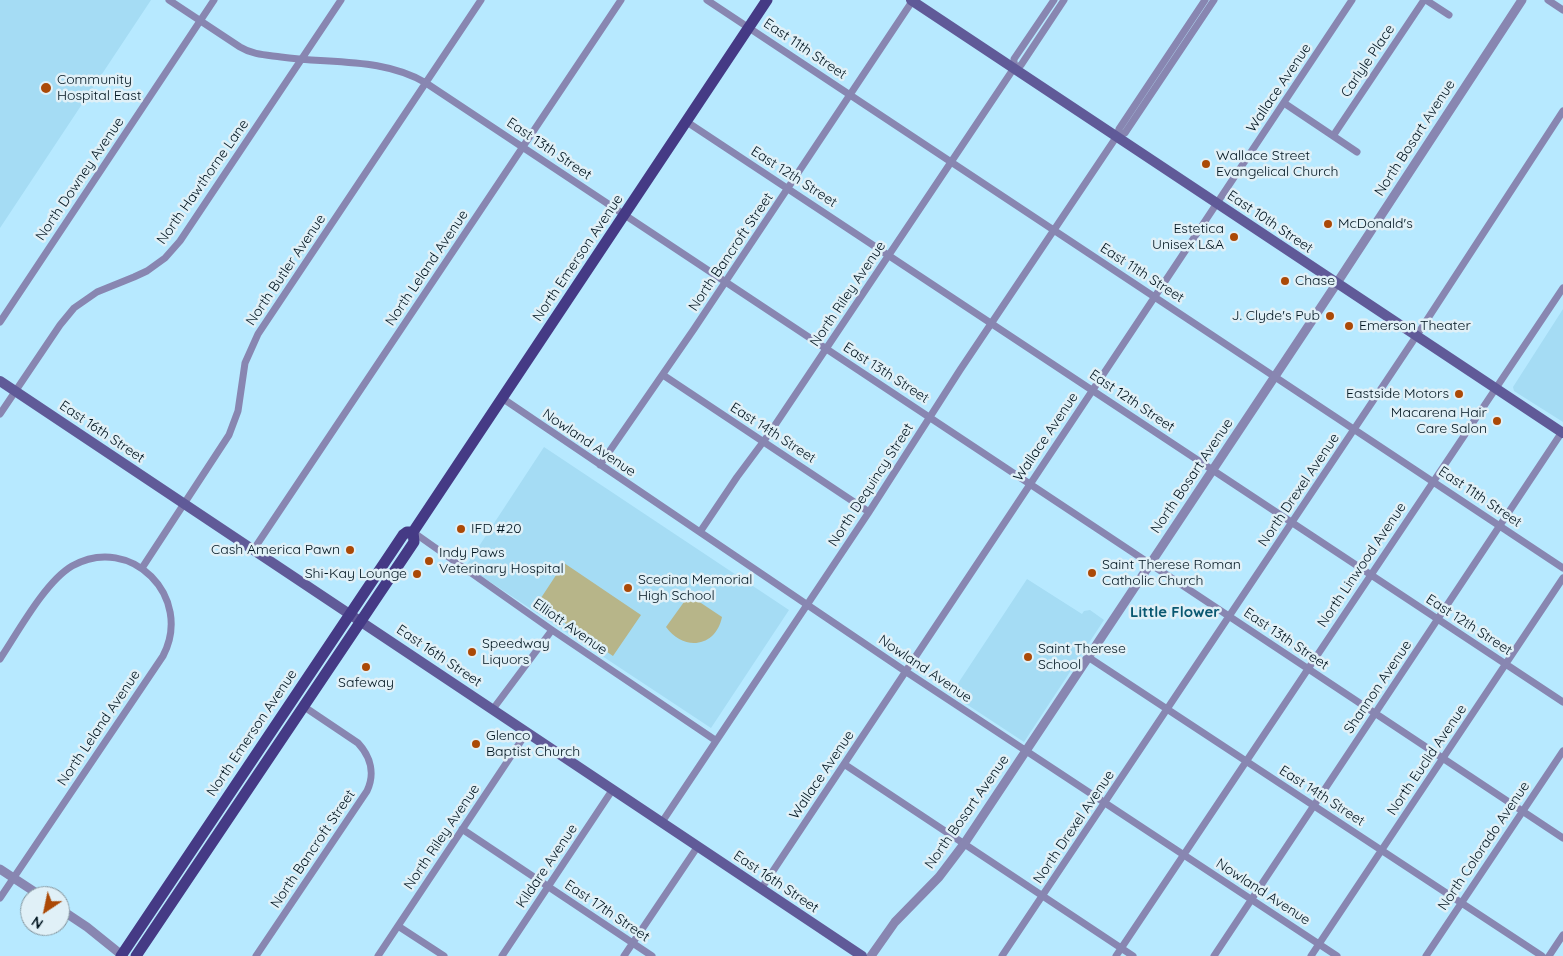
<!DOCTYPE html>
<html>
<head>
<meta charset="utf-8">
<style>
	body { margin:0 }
	#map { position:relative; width:1563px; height:956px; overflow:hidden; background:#b7e9ff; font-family:Quicksand,sans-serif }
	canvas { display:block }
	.north { position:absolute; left:20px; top:886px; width:50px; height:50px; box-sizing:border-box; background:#e0f0f7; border:1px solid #8698a1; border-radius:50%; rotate:214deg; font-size:14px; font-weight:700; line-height:20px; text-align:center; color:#001520 }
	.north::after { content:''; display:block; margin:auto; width:18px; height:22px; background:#ab4906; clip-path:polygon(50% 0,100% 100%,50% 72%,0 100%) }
</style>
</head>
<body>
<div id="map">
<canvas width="1563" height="956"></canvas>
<div class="north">N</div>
</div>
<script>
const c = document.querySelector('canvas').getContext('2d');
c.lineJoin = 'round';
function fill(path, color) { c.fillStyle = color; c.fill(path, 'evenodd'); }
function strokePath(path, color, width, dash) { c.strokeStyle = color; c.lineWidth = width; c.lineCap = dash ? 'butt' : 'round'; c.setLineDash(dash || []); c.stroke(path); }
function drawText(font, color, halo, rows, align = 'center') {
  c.font = font + ' Quicksand,sans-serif'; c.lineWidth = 5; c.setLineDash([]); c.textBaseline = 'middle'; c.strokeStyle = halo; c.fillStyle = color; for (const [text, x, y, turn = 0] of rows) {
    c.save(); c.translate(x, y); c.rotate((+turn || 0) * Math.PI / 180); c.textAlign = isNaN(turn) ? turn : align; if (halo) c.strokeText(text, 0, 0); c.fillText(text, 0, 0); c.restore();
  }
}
fill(new Path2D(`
	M0,0H151L0,228Z
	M1563,309V422L1514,391L1513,387Z
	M544,447L789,610L711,728L466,566Z
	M1027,579L1082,614L1084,611L1090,610L1104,620L1024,742L951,694Z`), '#a5dcf4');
fill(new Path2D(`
	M564,563L641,615L613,656L537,604Z
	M689,595L722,617C716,647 684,652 666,627Z`), '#b7b589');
strokePath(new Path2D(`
	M169,0L240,47C253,55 267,55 281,57C329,64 382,57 426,83L1563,838
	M707,0L1563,568
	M1426,0L1449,15
	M1548,0L1563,10
	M1014,68V59L1054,0
	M1284,103L1357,152
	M687,122L1563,702
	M1117,136L1125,133L1214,0
	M1333,136L1424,0
	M0,322L214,0
	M663,375L869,512
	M502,398L905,671L1337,956
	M0,414L60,325L74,308L97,292L134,277L147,271L165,258L180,241L341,0
	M600,465L694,329L913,0
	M413,532L552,630L715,740
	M700,532L737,477L769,434L1014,68L1021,65L1064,0
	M254,549L621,0
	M142,568L229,435L238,411L245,363L258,334L481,0
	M1088,657L1542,956
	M0,659C18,632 45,582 72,566C131,533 194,597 163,656L0,898
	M493,709L552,630
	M844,764L1133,956
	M662,822L869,512L960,370L1117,136L1119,129L1205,0
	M462,829L652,956
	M761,889L1352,0
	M398,926L444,956
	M256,956L367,791C375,774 371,757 358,743L303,706
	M378,956L527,732
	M502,956L613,789
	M624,956L698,846
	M1002,956L1419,332L1563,111
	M1116,956L1563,288
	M1214,956L1562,432
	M1311,956L1563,578
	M1426,956L1563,751
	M1549,956L1563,935`), '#8886b1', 7);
strokePath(new Path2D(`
	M0,869L41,896
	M60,909L87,927L123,956
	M871,956L895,922L939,877L964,844L1333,289L1522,0`), '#8886b1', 9);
strokePath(new Path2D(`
	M911,0L1563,433
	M0,381L862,956`), '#605a98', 10);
strokePath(new Path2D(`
	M121,956L403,535L407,532H413
	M136,956L414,542L413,532L767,0`), '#453a85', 11);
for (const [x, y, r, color] of [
	[46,88,6,"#ab4906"],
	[1206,164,5,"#ab4906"],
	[1328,224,5,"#ab4906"],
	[1234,237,5,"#ab4906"],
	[1285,281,5,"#ab4906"],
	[1330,316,5,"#ab4906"],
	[1349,326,5,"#ab4906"],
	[1459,394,5,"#ab4906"],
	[1497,421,5,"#ab4906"],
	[461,529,5,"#ab4906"],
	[350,550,5,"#ab4906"],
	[429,561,5,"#ab4906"],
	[1092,573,5,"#ab4906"],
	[417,574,5,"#ab4906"],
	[628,588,5,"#ab4906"],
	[472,652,5,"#ab4906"],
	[1028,657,5,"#ab4906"],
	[366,667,5,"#ab4906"],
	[476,744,5,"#ab4906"]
]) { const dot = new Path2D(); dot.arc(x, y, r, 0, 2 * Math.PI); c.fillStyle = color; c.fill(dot); strokePath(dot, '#e0f0f7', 2); }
drawText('14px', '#001520', '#e0f0f7', [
	["East 11th Street",805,49,34],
	["Carlyle Place",1368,61,-56],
	["Wallace Avenue",1279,88,-56],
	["North Bosart Avenue",1415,138,-57],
	["East 13th Street",549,149,34],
	["East 12th Street",794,177,33],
	["North Downey Avenue",80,179,-56],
	["North Hawthorne Lane",203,182,-55],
	["East 10th Street",1270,222,34],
	["North Bancroft Street",731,252,-56],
	["North Emerson Avenue",578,258,-56],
	["North Leland Avenue",427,268,-56],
	["North Butler Avenue",286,270,-56],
	["East 11th Street",1142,273,33],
	["North Riley Avenue",848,294,-56],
	["East 13th Street",886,373,33],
	["East 12th Street",1132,401,34],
	["East 16th Street",102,432,34],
	["East 14th Street",773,433,33],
	["Wallace Avenue",1046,437,-56],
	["Nowland Avenue",589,443,34],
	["North Bosart Avenue",1192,476,-56],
	["North Dequincy Street",871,485,-57],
	["North Drexel Avenue",1299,490,-56],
	["East 11th Street",1480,497,34],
	["North Linwood Avenue",1362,565,-56],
	["East 12th Street",1469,625,33],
	["Elliott Avenue",570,627,35],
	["East 13th Street",1286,639,34],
	["East 16th Street",439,656,34],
	["Nowland Avenue",925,669,34],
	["Shannon Avenue",1378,687,-56],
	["North Leland Avenue",99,728,-56],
	["North Emerson Avenue",252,733,-56],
	["North Euclid Avenue",1427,760,-56],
	["Wallace Avenue",822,775,-56],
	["East 14th Street",1322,796,33],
	["North Bosart Avenue",967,812,-55],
	["North Drexel Avenue",1074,827,-56],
	["North Riley Avenue",442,837,-56],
	["North Colorado Avenue",1484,846,-56],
	["North Bancroft Street",313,849,-56],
	["Kildare Avenue",547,866,-56],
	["East 16th Street",776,882,34],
	["Nowland Avenue",1263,892,33],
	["East 17th Street",607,911,34]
]);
drawText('14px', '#001520', '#e0f0f7', [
	["Community",57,80],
	["Hospital East",57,96],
	["Wallace Street",1216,156],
	["Evangelical Church",1216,172],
	["McDonald's",1338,224],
	["Estetica",1224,229,"right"],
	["Unisex L&A",1224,245,"right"],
	["Chase",1295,281],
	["J. Clyde's Pub",1320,316,"right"],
	["Emerson Theater",1359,326],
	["Eastside Motors",1449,394,"right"],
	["Macarena Hair",1487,413,"right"],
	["Care Salon",1487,429,"right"],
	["IFD #20",471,529],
	["Cash America Pawn",340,550,"right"],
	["Indy Paws",439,553],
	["Veterinary Hospital",439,569],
	["Saint Therese Roman",1102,565],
	["Catholic Church",1102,581],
	["Shi-Kay Lounge",407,574,"right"],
	["Scecina Memorial",638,580],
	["High School",638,596],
	["Speedway",482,644],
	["Liquors",482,660],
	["Saint Therese",1038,649],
	["School",1038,665],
	["Safeway",366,683,"center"],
	["Glenco",486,736],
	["Baptist Church",486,752]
], 'left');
drawText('bold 15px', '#095871', '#e0f0f7', [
	["Little Flower",1175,612]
]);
</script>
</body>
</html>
